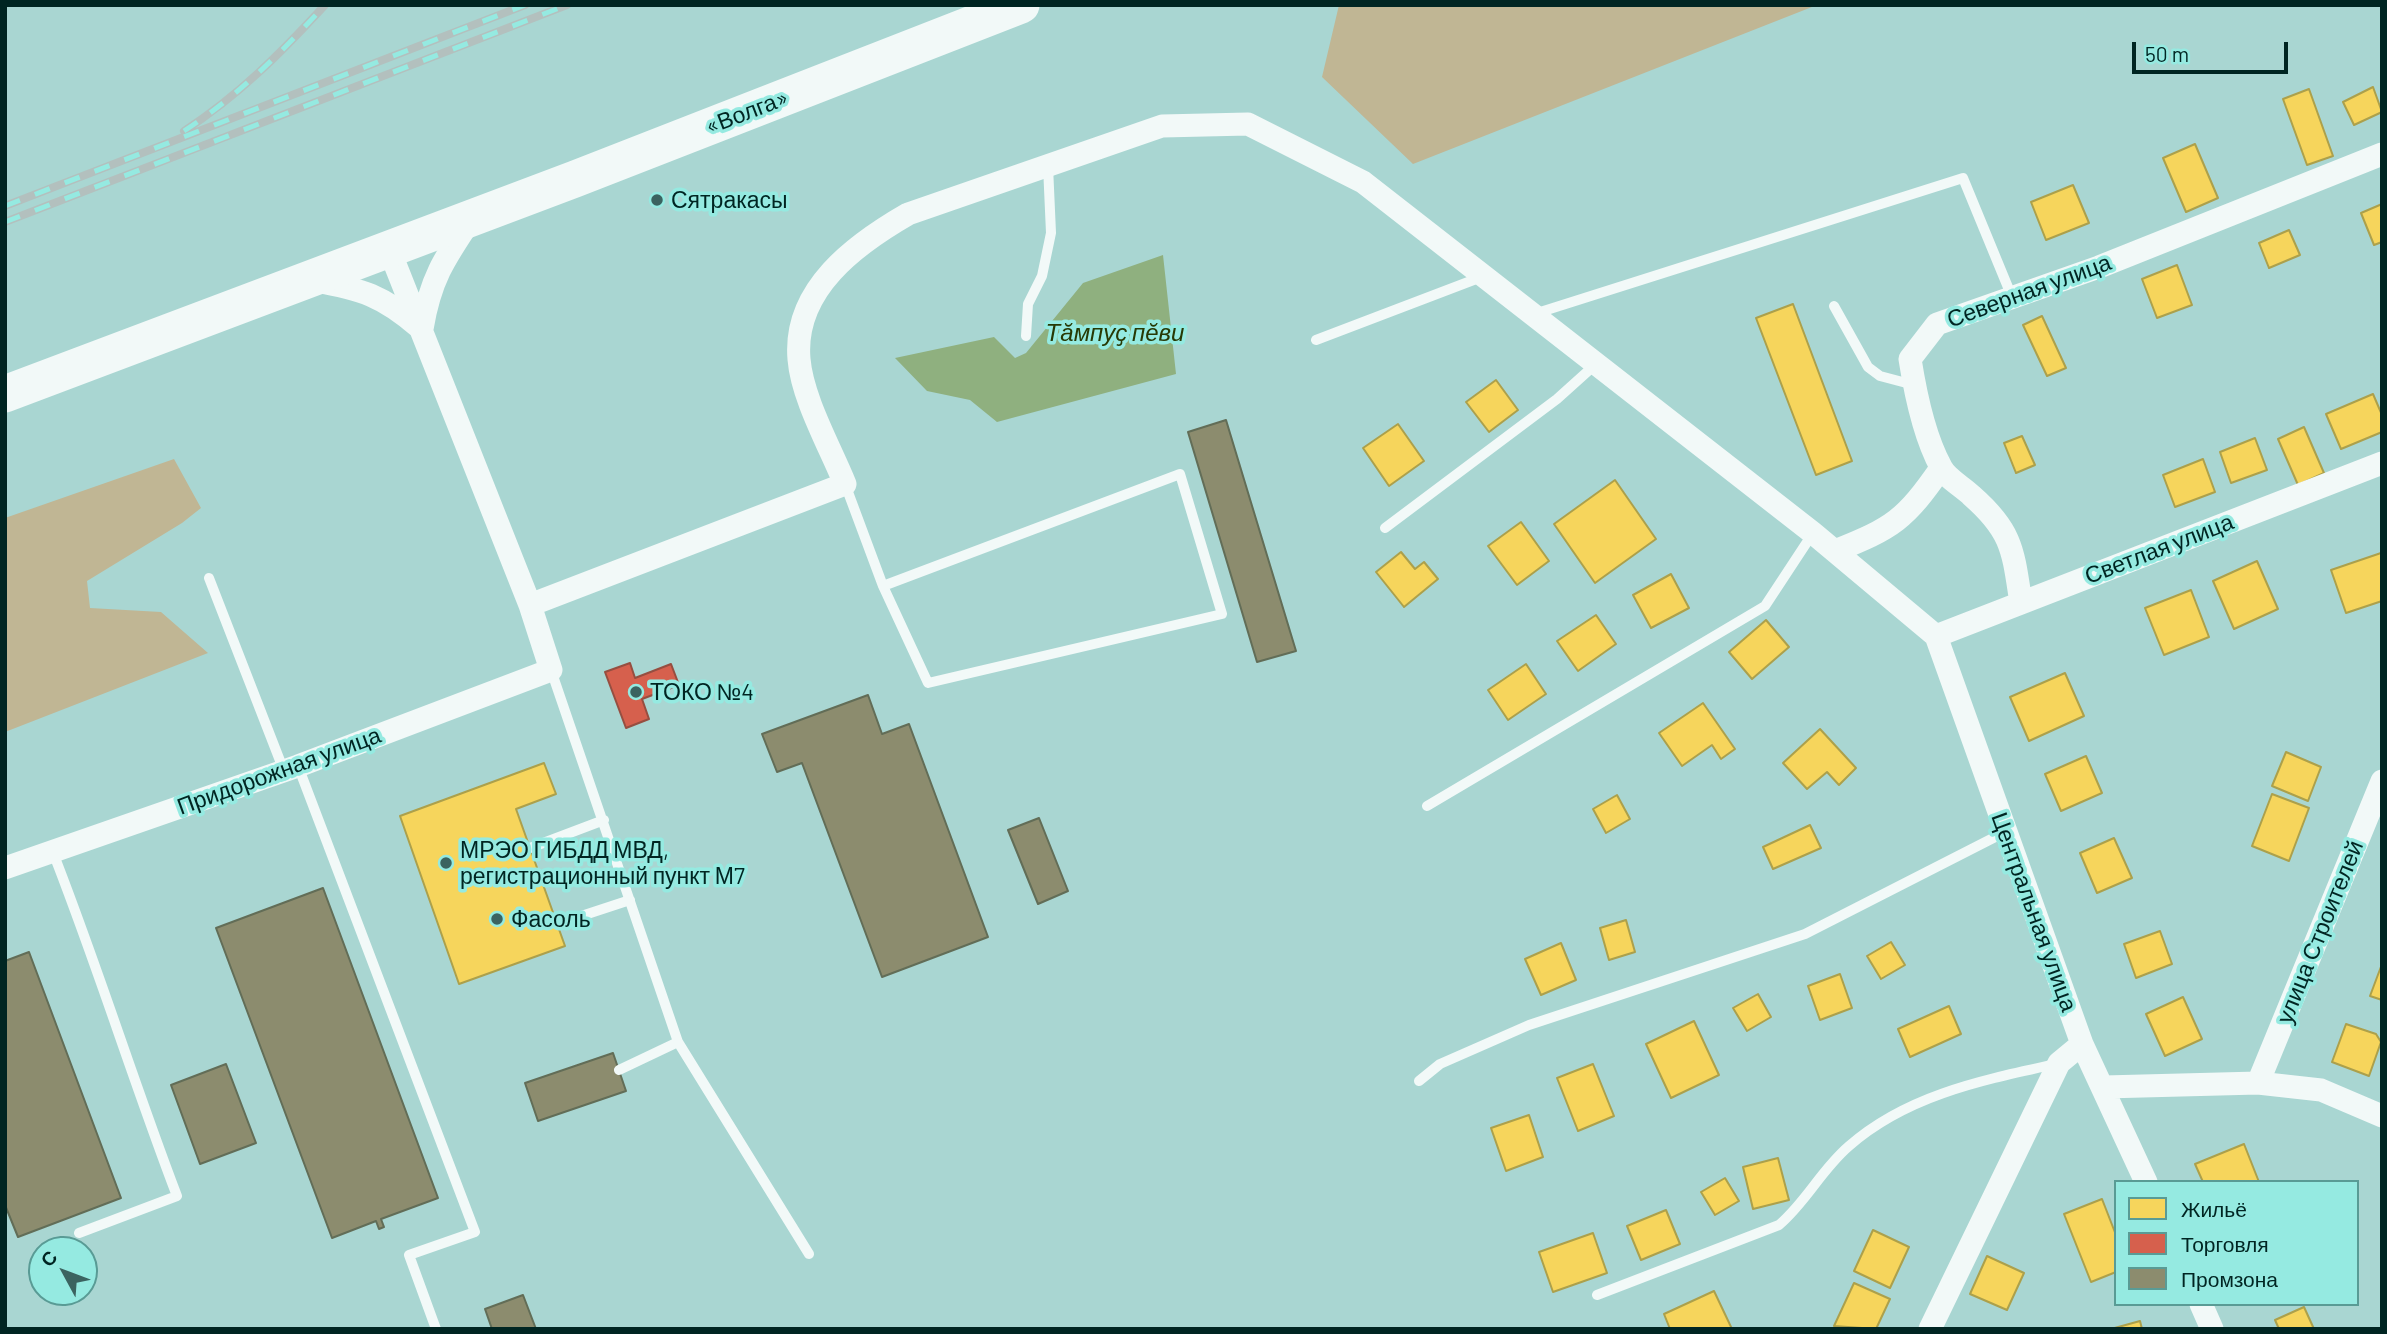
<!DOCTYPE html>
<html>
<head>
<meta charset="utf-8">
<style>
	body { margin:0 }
	#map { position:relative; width:2387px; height:1334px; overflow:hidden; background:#a9d6d2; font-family:Barlow,sans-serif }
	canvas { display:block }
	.frame { position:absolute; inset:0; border:7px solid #002522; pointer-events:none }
	.legend { position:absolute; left:2114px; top:1180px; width:245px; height:126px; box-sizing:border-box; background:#95eae1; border:2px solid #599b95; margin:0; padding:9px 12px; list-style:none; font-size:21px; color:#002522 }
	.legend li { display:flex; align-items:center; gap:14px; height:35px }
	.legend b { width:35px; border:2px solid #599b95 }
	.north { position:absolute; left:28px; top:1236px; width:70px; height:70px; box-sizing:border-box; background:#95eae1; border:2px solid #599b95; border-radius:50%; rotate:311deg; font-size:19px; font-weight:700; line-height:28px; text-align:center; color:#002522 }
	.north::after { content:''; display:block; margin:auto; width:24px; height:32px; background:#3b6360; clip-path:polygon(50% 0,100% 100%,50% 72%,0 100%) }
	.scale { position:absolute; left:2132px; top:42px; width:156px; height:32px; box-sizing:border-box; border:4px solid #002522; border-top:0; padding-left:9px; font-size:21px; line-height:24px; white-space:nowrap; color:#002522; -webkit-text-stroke:5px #95eae1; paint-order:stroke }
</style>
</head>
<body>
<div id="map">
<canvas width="2387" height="1334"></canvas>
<div class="frame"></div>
<ul class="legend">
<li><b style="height:19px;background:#f6d55c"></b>Жильё</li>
<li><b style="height:19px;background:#d6604d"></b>Торговля</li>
<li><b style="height:19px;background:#8c8c6e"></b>Промзона</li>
</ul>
<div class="north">С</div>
<div class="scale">50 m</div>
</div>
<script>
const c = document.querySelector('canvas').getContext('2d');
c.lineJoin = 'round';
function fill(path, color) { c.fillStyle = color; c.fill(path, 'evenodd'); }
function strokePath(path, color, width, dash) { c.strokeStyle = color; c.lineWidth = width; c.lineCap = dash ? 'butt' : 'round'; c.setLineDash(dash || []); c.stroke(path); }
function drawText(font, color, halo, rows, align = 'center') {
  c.font = font + ' Barlow,sans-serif'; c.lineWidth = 7; c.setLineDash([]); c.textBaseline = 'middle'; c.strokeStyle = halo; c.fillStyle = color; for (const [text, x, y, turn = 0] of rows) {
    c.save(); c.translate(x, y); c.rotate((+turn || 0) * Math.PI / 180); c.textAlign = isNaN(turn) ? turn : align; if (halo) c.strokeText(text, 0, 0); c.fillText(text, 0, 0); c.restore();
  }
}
fill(new Path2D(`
	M1339,5H1817L1413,164L1322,77Z
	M174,459L201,508L182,523L87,581L90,608L161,612L208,653L5,732V518Z`), '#c0b694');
fill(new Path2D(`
	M1163,255L1176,374L997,422L970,400L927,391L895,358L994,337L1015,358L1026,353L1083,283Z`), '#8fb07f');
const homes = new Path2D(`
	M2373,87L2382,112L2354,125L2343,102Z
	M2309,89L2333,156L2307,165L2283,99Z
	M2195,144L2218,198L2186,212L2163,158Z
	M2073,185L2089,223L2046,240L2031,202Z
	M2382,204V242L2374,245L2361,213Z
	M2289,230L2300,255L2269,268L2259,243Z
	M2177,265L2192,305L2157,318L2142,279Z
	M1793,304L1852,461L1816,475L1756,318Z
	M2042,316L2066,368L2047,376L2023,325Z
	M1496,380L1518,410L1489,432L1466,402Z
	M2373,394L2382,415V432L2341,449L2326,414Z
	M1398,424L1424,461L1389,486L1363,448Z
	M2304,427L2324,473L2298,485L2278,439Z
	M2022,436L2035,465L2016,473L2004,443Z
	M2255,438L2267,470L2231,483L2220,452Z
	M2203,459L2215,492L2175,507L2163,475Z
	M1615,480L1656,539L1595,583L1554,524Z
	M1521,522L1549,561L1517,585L1488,546Z
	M1401,552L1415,569L1424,562L1438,579L1404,607L1376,572Z
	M2381,553L2382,601L2346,613L2331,570Z
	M2257,561L2278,609L2234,629L2213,581Z
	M1671,574L1689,608L1651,628L1633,595Z
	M2191,590L2209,637L2164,655L2145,608Z
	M1596,615L1616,644L1578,671L1557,641Z
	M1766,620L1789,647L1752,679L1729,652Z
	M1526,664L1546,694L1508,720L1488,690Z
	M2065,673L2084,716L2029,741L2010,697Z
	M1703,703L1735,749L1721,759L1712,745L1682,766L1659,733Z
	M1820,729L1856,768L1839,785L1827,772L1807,789L1783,763Z
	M2286,752L2321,767L2308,801L2272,786Z
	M2086,756L2102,793L2061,811L2045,774Z
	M544,763L556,794L516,809L565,946L459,984L400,816Z
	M2272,794L2309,808L2289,861L2252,846Z
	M1617,795L1630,819L1606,833L1593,809Z
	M1810,825L1821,848L1773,869L1763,847Z
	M2114,838L2132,878L2097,893L2080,853Z
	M1626,920L1635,952L1609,960L1600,928Z
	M2160,931L2172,964L2136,978L2124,944Z
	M1891,942L1905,965L1881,979L1867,956Z
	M1561,943L1576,980L1541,995L1525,959Z
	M2382,964V1000L2370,996Z
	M1840,974L1852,1008L1820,1020L1808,986Z
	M1758,994L1771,1017L1747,1031L1733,1008Z
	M2183,997L2202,1039L2165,1056L2146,1014Z
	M1949,1006L1961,1034L1910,1057L1898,1029Z
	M1694,1021L1719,1075L1671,1098L1646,1044Z
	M2346,1024L2376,1034L2381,1042L2369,1076L2332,1062Z
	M1593,1064L1614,1116L1578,1131L1557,1078Z
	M1529,1115L1543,1157L1506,1171L1491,1128Z
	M2244,1144L2259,1182H2203L2195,1164Z
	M1778,1158L1789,1200L1753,1209L1743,1167Z
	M1725,1178L1739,1201L1715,1215L1701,1192Z
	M2102,1199L2116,1235V1272L2091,1282L2064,1214Z
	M1666,1210L1680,1244L1641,1260L1627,1226Z
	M1873,1230L1909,1247L1890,1288L1854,1271Z
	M1593,1233L1607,1273L1553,1292L1539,1252Z
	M1987,1256L2024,1273L2007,1310L1970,1294Z
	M1854,1283L1890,1299L1876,1329L1834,1326Z
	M1714,1291L1732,1329H1670L1664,1314Z
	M2304,1307L2314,1329H2279L2275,1320Z
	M2140,1321L2142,1329H2111Z`);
fill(homes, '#f6d55c');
strokePath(homes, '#aca04b', 2);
const shops = new Path2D(`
	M630,663L635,678L671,664L679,685L642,699L649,719L626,728L605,672Z`);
fill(shops, '#d6604d');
strokePath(shops, '#964e40', 2);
const industry = new Path2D(`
	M1226,420L1296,651L1257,662L1188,432Z
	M868,695L882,734L909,724L988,937L882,977L802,763L777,772L762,734Z
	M1039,818L1068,891L1038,904L1008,830Z
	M323,888L438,1198L381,1219L384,1227L379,1229L376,1221L332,1238L216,928Z
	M29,952L121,1198L18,1237L5,1205V961Z
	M613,1053L626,1091L538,1121L525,1083Z
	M226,1064L256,1143L200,1164L171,1085Z
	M523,1295L536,1329H492L485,1309Z`);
fill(industry, '#8c8c6e');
strokePath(industry, '#626d57', 2);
strokePath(new Path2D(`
	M1834,306L1868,367L1880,376L1914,385
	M1534,314L1963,178L2012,297
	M1026,336L1028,304L1042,276L1051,233L1048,166
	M1316,340L1484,276
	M845,484L883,586L928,683L1222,614L1180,474L883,586
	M1385,528L1557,399L1597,363
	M209,578L284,771
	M551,670L678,1042L809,1254
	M298,766L475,1232L409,1255L436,1329
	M1427,806L1765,606L1813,533
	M530,848L604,820
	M52,850C97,964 133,1081 177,1196L79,1233
	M557,924L630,900
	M619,1070L678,1042
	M1419,1081L1440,1064L1529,1025L1805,934L2005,832
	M1597,1295L1779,1225C1807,1201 1821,1170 1849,1146C1907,1095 1983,1080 2056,1064`), '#f2f9f8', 10);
strokePath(new Path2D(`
	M315,281C362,289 383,296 419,327
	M422,329C430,280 444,259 471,219
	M1835,551C1893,528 1905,520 1941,468
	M2021,603C2013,551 2013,532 1972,496C1963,487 1946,478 1941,467C1925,438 1915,391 1910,359L1937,324L2099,267L2382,154
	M530,605L845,484C830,447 802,398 799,359C793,289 856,244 908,214L1162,126L1248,124L1363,182L1813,533L1936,636
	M1936,636L2082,1044L2146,1182
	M1936,636L2382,463
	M5,868L298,766L551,670L530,605L389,249
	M2258,1083L2382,781
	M2104,1087L2258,1083L2321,1090L2382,1116
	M2201,1304L2212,1329
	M1930,1329L2059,1063L2082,1044`), '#f2f9f8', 23);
strokePath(new Path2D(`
	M5,394L575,179L1021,5`), '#f2f9f8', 37);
const rail = new Path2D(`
	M184,131C238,96 281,53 325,5
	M5,206L525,5
	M5,222L567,5`);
strokePath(rail, '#b3c0be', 8);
strokePath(rail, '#95eae1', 5, [16]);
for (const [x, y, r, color] of [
	[657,200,7,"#3b6360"],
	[636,692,7,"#3b6360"],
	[446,863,7,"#3b6360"],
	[497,919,7,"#3b6360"]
]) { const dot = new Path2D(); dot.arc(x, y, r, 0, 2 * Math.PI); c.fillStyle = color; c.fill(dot); strokePath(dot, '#95eae1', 2.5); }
drawText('23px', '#002522', '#95eae1', [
	["«Волга»",747,112,-21],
	["Северная улица",2029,291,-20],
	["Светлая улица",2159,549,-21],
	["Придорожная улица",279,771,-20],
	["Центральная улица",2034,912,70],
	["улица Строителей",2320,932,-68]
]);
drawText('23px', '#002522', '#95eae1', [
	["Сятракасы",671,200],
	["ТОКО №4",650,692],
	["МРЭО ГИБДД МВД,",460,850],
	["регистрационный пункт М7",460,876],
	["Фасоль",511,919]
], 'left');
drawText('italic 24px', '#273905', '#95eae1', [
	["Тӑмпуҫ пӗви",1115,333]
]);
</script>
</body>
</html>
